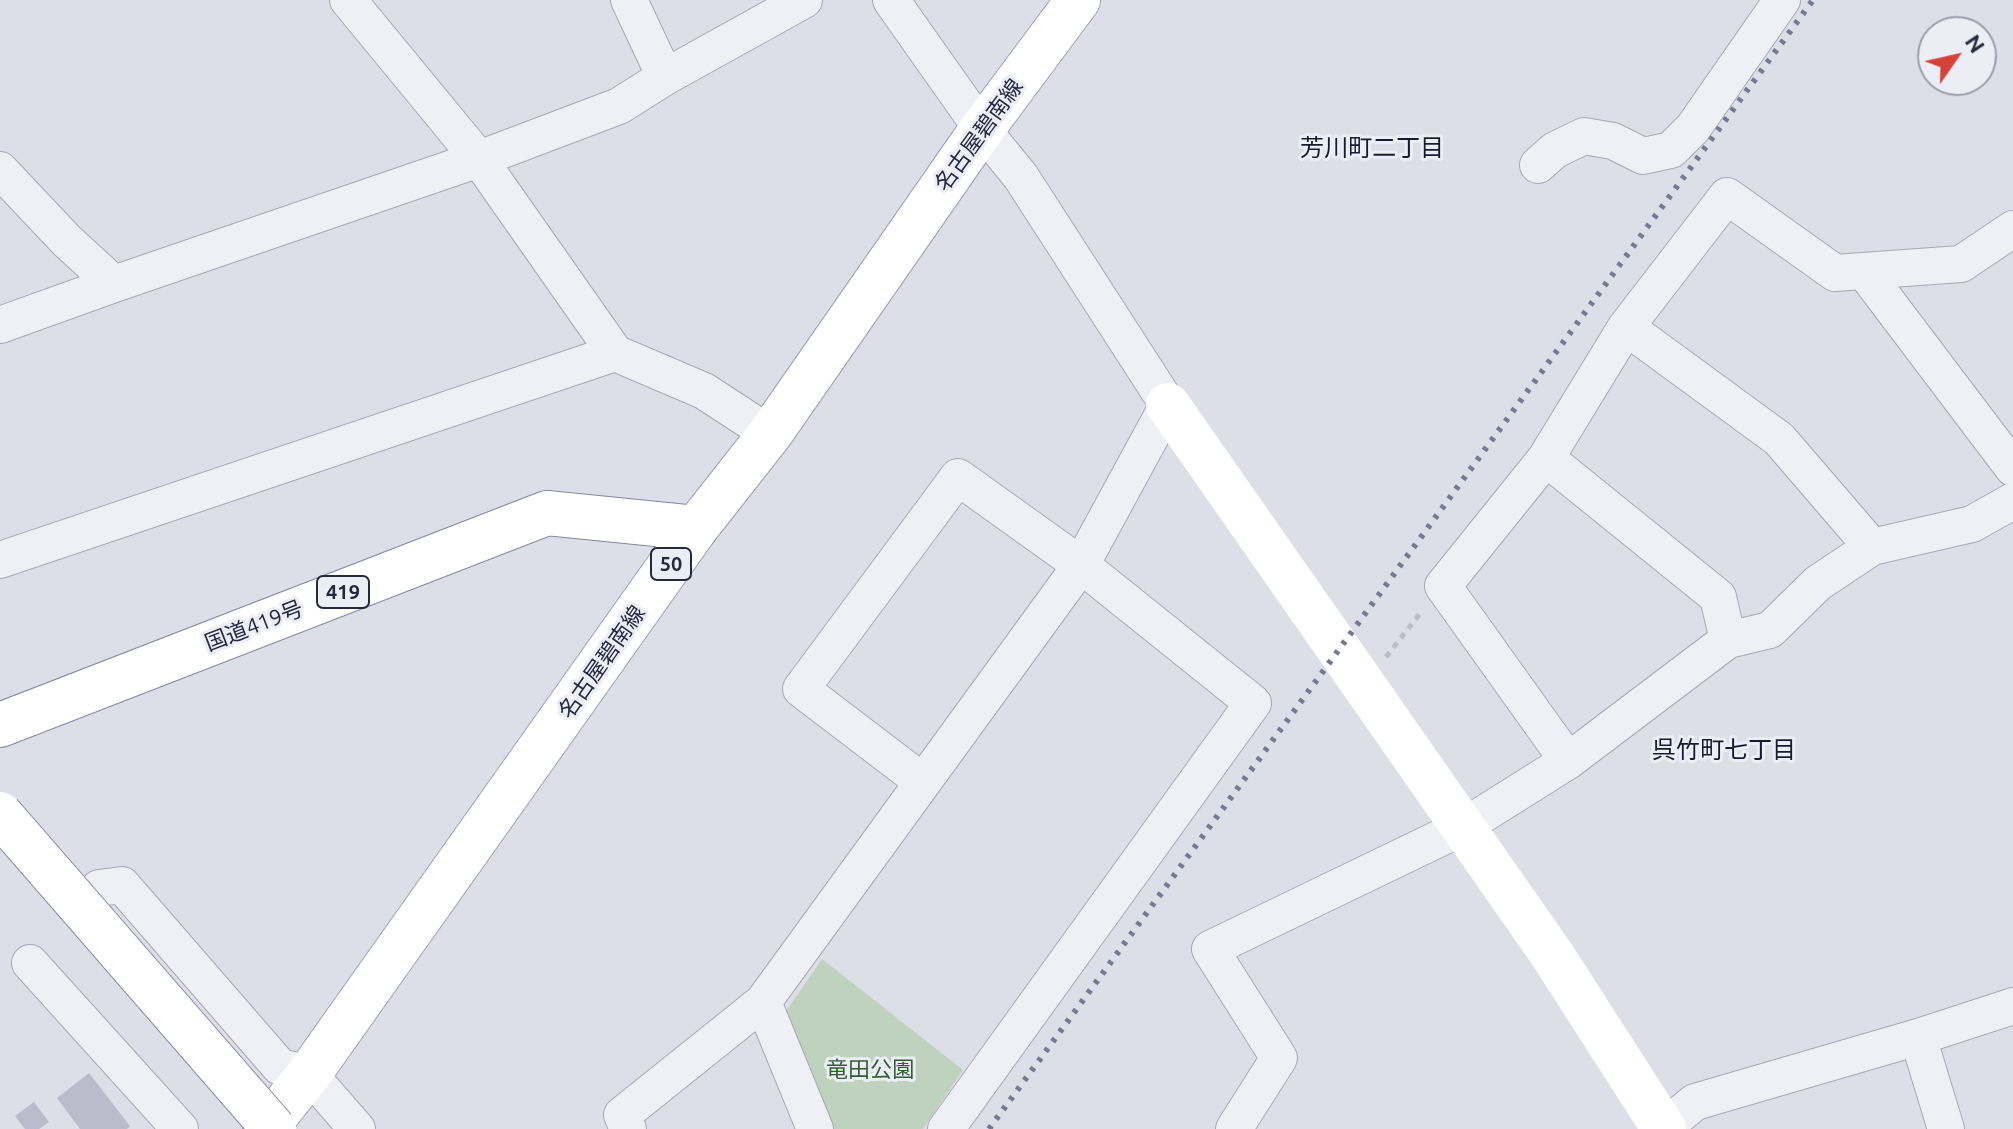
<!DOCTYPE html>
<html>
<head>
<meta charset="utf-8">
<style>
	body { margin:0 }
	#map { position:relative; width:2013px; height:1129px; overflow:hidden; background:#dddfe8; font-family:Ubuntu,sans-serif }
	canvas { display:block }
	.north { position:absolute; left:1917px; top:16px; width:80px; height:80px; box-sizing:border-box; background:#eceef5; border:2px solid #9c9fac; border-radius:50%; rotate:56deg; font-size:22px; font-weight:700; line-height:32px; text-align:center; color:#25293f }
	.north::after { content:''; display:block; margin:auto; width:28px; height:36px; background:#d64238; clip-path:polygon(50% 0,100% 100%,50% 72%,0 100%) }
</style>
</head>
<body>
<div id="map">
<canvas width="2013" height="1129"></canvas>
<div class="north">N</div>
</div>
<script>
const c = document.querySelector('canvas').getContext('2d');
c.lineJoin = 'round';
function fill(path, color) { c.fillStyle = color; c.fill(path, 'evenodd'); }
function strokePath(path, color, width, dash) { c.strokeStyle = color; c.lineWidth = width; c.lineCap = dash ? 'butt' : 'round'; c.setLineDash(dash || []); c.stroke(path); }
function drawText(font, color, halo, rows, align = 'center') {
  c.font = font + ' Ubuntu,"Noto Sans JP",sans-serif'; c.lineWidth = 6; c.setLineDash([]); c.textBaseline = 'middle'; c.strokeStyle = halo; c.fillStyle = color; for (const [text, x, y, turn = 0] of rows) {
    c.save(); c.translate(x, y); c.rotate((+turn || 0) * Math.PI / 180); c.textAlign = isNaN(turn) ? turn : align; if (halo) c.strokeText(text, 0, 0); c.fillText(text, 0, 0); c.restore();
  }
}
fill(new Path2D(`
	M822,959L963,1070L923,1129H833L786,1011Z`), '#bed2bd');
fill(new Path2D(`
	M89,1073L130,1126L127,1129H80L57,1098Z
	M34,1102L49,1122L39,1129H25L15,1116Z`), '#babccb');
const street = new Path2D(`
	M348,0L479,159L615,353L704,391L770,434
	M629,0L665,77
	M891,0L982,129L1021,177L1168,405L1081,565L958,477L801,689L923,782
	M1538,165L1555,150L1584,136L1613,141L1643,156L1671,150L1693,128L1782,0
	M0,170L67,241L114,284
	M1864,271L2013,468
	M0,325L114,284L479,159L619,106L665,77L804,0
	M1626,327L1779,439L1872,547L1972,524L2013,501
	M1546,458L1626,327L1727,196L1835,273L1961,264L2013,229
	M0,560L615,353
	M1728,640L1770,630L1818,583L1872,547
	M99,888L122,885L280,1067L309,1074L357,1129
	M30,963L180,1129
	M763,1002L815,1129
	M1918,1037L1946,1129
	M628,1129L622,1115L763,1002L1081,565L1253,703L946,1129
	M1234,1129L1279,1058L1210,949L1463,827L1568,761L1728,640L1718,597L1546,458L1443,586L1568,761
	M1662,1129L1695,1102L1918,1037L2013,1006`);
const primary = new Path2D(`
	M265,1129L309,1074L696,528L770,434L982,129L1078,0`);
const highway = new Path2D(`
	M0,725L547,513L696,528`);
strokePath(street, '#a6a8b5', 38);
strokePath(primary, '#9ba0b4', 46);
strokePath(highway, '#83889f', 46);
strokePath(new Path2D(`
	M1386,657L1422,611`), '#babcc6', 5, [6, 6]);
strokePath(street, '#eff0f6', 36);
strokePath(new Path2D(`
	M1168,405L1553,956L1664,1129`), '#fff', 44);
strokePath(primary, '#fff', 44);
strokePath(highway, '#fff', 44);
strokePath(new Path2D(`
	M989,1129L1813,0`), '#757a92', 6, [4, 8]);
const highwayBridge = new Path2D(`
	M0,814L274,1129`);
strokePath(highwayBridge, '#83889f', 46, []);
strokePath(highwayBridge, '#fff', 44);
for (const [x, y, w] of [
	[671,564,40],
	[343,592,52]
]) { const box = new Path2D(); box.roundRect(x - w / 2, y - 16, w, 32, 6); c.fillStyle = '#eceef5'; c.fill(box); strokePath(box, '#25293f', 2); }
drawText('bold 20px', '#25293f', null, [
	["50",671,564],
	["419",343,592]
]);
drawText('22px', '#25293f', '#eceef5', [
	["名古屋碧南線",979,135,-54],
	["国道419号",254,626,-21],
	["名古屋碧南線",602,662,-55]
]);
drawText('22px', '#325c33', '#eceef5', [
	["竜田公園",870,1070]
]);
drawText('24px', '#181b30', '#eceef5', [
	["芳川町二丁目",1372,148],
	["呉竹町七丁目",1724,750]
]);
</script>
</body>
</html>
